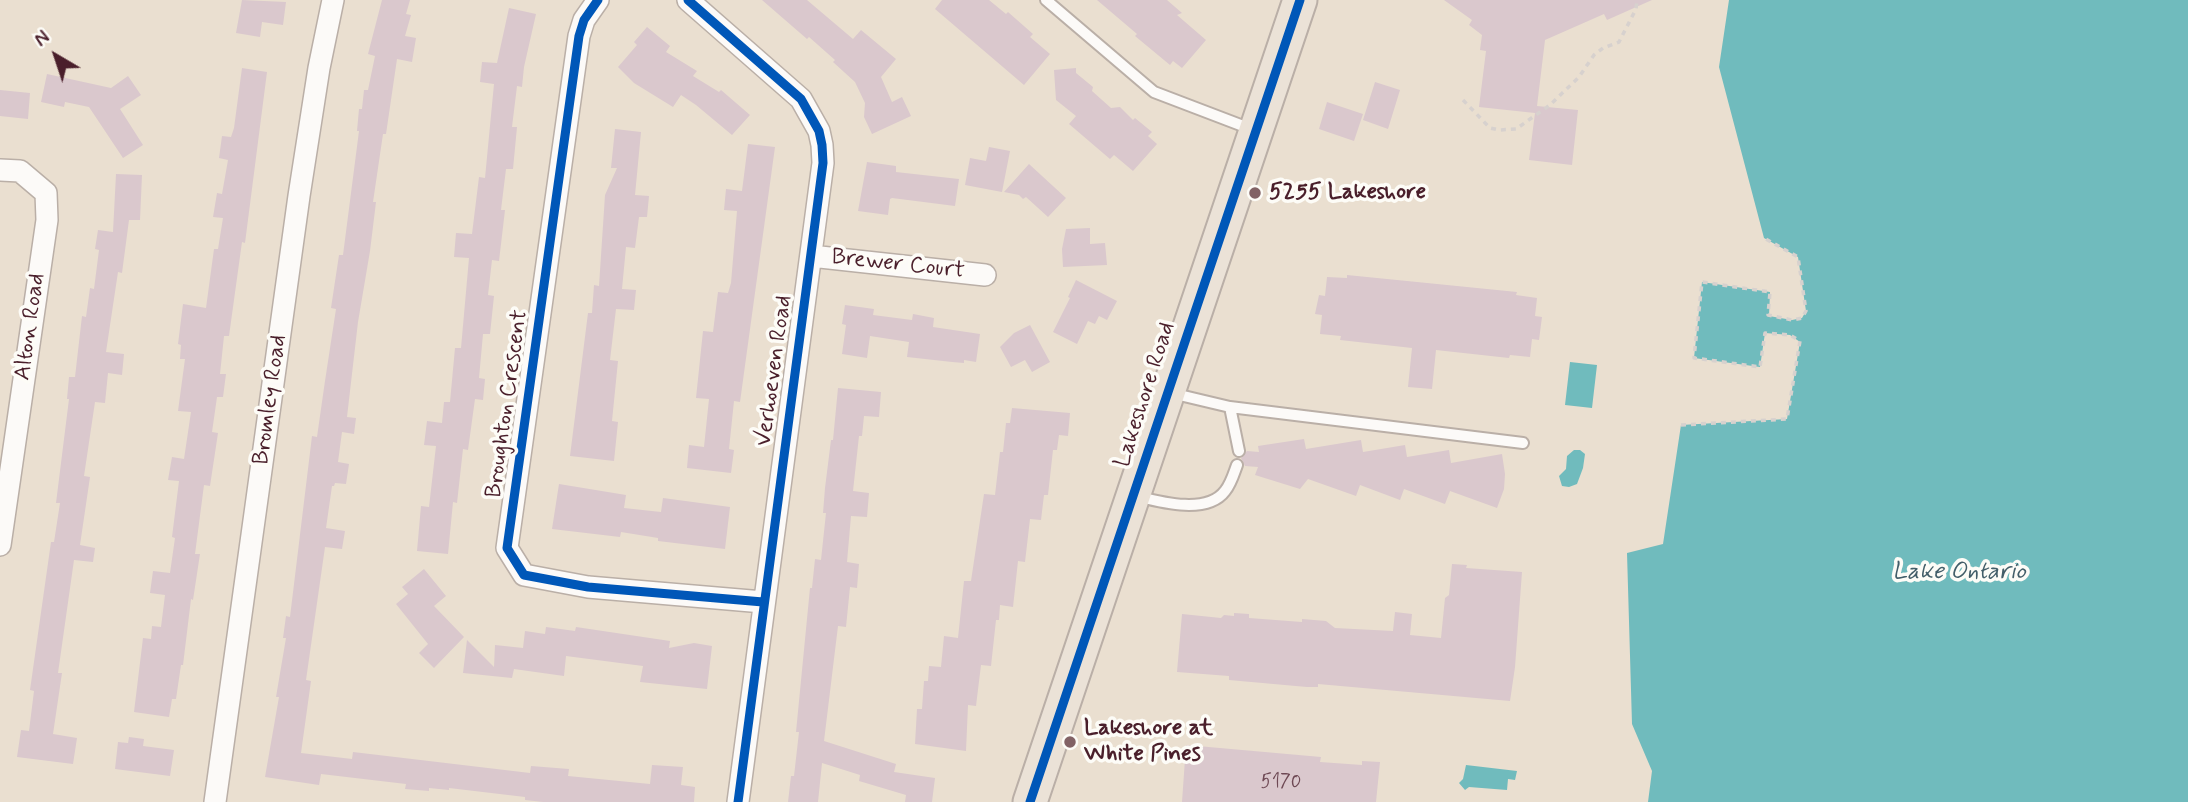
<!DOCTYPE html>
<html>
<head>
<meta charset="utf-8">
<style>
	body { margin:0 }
	#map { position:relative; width:2188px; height:802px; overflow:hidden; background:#eadfd0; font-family:Mynerve,sans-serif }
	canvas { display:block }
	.north { position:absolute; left:21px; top:21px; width:70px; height:70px; -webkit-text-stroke:5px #fdfcf7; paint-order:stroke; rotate:321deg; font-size:19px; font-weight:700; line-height:28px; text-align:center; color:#4a1f2b }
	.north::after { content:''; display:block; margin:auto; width:24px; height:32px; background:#4a1f2b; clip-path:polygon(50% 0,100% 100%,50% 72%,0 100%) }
</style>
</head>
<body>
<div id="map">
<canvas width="2188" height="802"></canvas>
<div class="north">N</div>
</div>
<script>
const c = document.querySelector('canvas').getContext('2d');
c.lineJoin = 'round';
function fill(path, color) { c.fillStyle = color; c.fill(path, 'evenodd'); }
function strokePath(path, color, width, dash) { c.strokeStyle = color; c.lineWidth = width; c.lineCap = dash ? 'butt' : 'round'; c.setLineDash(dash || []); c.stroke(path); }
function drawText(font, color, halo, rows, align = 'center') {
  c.font = font + ' Mynerve,sans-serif'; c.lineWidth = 7; c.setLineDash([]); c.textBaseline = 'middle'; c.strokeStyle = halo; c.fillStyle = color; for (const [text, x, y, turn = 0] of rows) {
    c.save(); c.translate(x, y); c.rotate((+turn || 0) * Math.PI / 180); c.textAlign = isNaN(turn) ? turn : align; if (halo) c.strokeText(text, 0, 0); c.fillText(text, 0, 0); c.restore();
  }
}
fill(new Path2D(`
	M1729,0H2188V802H1648L1652,771L1632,724L1627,553L1663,544L1681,425L1787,419L1800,342L1790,335L1765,333L1760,367L1694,358L1702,282L1770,292L1769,316L1792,320L1802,318L1806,311L1798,257L1764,238L1719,67Z
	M1570,362L1597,365L1592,408L1565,405Z
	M1574,450H1580L1585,454L1583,468L1577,484L1569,487L1562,486L1559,476L1566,469L1567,456Z
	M1466,765L1517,771L1515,780L1508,779L1507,790L1469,787L1465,790L1459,783L1463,779Z`), '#70bbbd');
fill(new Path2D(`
	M242,0L286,2L283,25L262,22L260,37L236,33Z
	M382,0H410L406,14L411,15L405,36L416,38L412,62L397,59L386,134H383L373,202H376L370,251L358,322L347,417L356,418L354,434L342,432L338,462L349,464L346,484L335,483L334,486H332L326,528L345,531L342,549L325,547L306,680L311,681L301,753L352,759L353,752L530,773L531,766L569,769L568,776L650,784L652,765L683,767L681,785L695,787L694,802H543L525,800V797L449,788V790L429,788V791L405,789L406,784L321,774L319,785L265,777L279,697H276L286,638H283L286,616L290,617L312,436L317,437L325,381L336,309L331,308L339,255H343L359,131H357L359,109H362L364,90H368L375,56L368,54Z
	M762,0H807L853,39L861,30L896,59L881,77L892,102L902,97L911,116L872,134L864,117L865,103L855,82L833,62L835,60L809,37L807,39Z
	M942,0H989L1006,14L1008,12L1033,34L1030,37L1050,54L1024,85L935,9Z
	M1097,0H1167L1182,13L1177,15L1206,40L1182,68L1173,61L1170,65L1135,36L1137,34Z
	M1444,0H1652L1607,20L1604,14L1545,40L1537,106L1578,110L1572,165L1529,160L1535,113L1479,107L1486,51L1480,50L1482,35L1469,25L1472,20Z
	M509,8L536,14L524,67L522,87L517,86L512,127H517L513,169H506L501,210H505L499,261L492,260L488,295L494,296L490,334H483L479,378L485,379L483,400L475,399L468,450L463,449L457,503L453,502L448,554L417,551L421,506L429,507L436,446L424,445L427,421L442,423L444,402H450L455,348H461L469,258L454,257L456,233L472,234L479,177L485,178L494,84L480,82L482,62L497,63Z
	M647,27L670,46L666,52L697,71L693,76L719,92L721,90L750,115L732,135L696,105L681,95L673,107L634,83L618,67L637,45L634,42Z
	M242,68L267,72L245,243L242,242L229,336H224L220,374H226L223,397H217L212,432L218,433L210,486L204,485L195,554H200L193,600L191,599L183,665H181L176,699H172L169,717L134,712L143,638L151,639L152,626L161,627L165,595L150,593L153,571L170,573L175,538L172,537L179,481L168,480L172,457L184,459L191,412L178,411L185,359H180L181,345L178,344L183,304L206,308L214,249H218L223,218L213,217L217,193L222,194L228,160L219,158L222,136L231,137L234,128Z
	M1076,68V73L1093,87L1092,91L1111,108L1120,107L1133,120L1135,118L1152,132L1148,136L1157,144L1133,171L1114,155L1110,159L1069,124L1076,116L1056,100L1054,70Z
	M47,74L111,88L128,76L141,95L120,109L143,145L123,158L89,107L65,102L64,107L41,102Z
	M1375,82L1400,90L1388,129L1363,120Z
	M0,90L30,93L28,119L0,116Z
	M1327,102L1363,114L1354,141L1319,129Z
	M615,129L641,132L635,195L649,196L647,217H639L635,248L626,247L622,289L636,290L634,310L616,309L610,360L618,361L612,421L618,422L614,461L570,456L588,313H592L594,285L599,286L605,195L617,168H611Z
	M748,144L775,147L740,402L734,401L729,449L734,450L731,473L687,468L689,445L704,447L709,399L696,398L703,331L713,332L718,292L728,293L731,283L737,211L724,210L726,189L742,191Z
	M989,147L1010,151L1002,192L965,185L970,158L986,161Z
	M867,162L896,166V172L959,179L955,206L892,198L890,199L888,215L858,211Z
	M1029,164L1066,198L1048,217L1026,197L1023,199L1019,195L1004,192Z
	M116,174L142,175L140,220H129L122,273L118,272L106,352L124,354L122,375L108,373L105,403L95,402L84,476L90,477L80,545L95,548L93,562L74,560L58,673H62L53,734L77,738L73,764L17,757L21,730L29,731L34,691L30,690L51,542H54L60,503H56L69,399H67L69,377H75L82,316L86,317L90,288L94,289L99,250L95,249L98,230L113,232Z
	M1090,228V244L1105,243L1107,265L1063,267L1062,249L1066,229Z
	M1347,275L1517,292L1516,295L1537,298L1535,316L1542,317L1539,340L1532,339L1530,357L1510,355L1509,358L1436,350L1432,389L1408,387L1412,348L1340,340L1341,336L1320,334L1322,315L1315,314L1319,295L1325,296L1327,277L1347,278Z
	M1076,280L1117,301L1107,320L1099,316L1095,324L1088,321L1077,344L1053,332L1070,298L1068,297Z
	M845,305L874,309L873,315L912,320L913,314L934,318L933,327L980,334L976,362L964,360V363L952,362L907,357L909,342L870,336L867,358L842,354L846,325L842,324Z
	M1030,325L1050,362L1032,372L1025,360L1011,367L1000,347L1014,333Z
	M838,388L881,392L879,417L864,416L862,436H859L853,491L869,493L867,517L851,516L847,562L859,564L857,588L850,587L846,627L838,626L824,741L896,764L894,772L935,778L932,802H905L906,795L859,781L860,775L822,763L818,802H788L791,776H794L799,732H796L810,588H812L815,559L821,560L826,513H823L825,488L831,440H833Z
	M1012,408L1070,413L1068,436L1059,435L1057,450H1053L1048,495H1044L1041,520L1030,519L1025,562L1018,561L1013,607L1000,605L999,620H996L991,666L981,665L976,706L968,705L966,751L915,744L917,709H922L924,681H928L929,666L941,667L944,636L958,638L964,581H971L984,494L995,495L1000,452H1003L1006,423H1010Z
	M1304,439L1306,449L1361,440L1363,452L1405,445L1407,457L1449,450L1451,463L1502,454L1505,474L1504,489L1497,508L1450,491L1445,504L1404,489L1400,500L1360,485L1356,496L1308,479L1300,489L1255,475L1258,467L1245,466L1241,458L1247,451L1259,452L1258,446Z
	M559,484L626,495L624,508L661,512L663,498L730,507L725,549L658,541V538L621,532L620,537L552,529Z
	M1452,564L1467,565L1466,568L1522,572L1515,667L1510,701L1318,684V687H1307L1229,680V676L1177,672L1182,614L1221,618L1224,615L1234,616V613L1249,614V618L1302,622V619L1326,621L1335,628L1393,631L1395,612L1412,614L1410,635L1441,638L1445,598L1449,595Z
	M424,569L446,596L434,606L464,637L434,668L419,653L428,644L396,604L408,594L402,587Z
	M546,627L575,631L576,627L670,641L669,648L694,643L712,646L707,689L640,682L643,666L566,656L564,676L514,669L512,678L463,673L467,640L494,667L495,645L523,648L525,631L545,634Z
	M129,737L144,739L143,746L174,750L170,776L115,769L118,742L128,743Z
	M1186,745L1321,757L1320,762L1362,765V761L1380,762L1376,802H1182Z`), '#dac8cd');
const lane = new Path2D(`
	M1046,0L1154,92L1251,129
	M1171,393L1230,407L1239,451
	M1230,407L1523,443
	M1136,496C1160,502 1207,515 1225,491C1231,484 1234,473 1237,465`);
const street = new Path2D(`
	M598,0L584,20L579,36L507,548L524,575L588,587L763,602
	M688,0L801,99L819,131L822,145L823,163L738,802
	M0,170L20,171L46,193L47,220L0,545
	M811,256L985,275
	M215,802L299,196L319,68L333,0`);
const primary = new Path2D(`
	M1030,802L1300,0`);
strokePath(lane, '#baafa7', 14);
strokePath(street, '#baafa7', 24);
strokePath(primary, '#baafa7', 37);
strokePath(new Path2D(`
	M1463,100L1490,128L1499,130L1516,129L1550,105L1579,77L1594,55L1603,48L1619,42L1636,9L1637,0
	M1681,425L1787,419L1800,341L1790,335L1765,333L1760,367L1694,358L1702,282L1770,292L1768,315L1792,320L1802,318L1806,311L1798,257L1764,238`), '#d7d1ce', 3.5, [5, 5]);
strokePath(lane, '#fcfaf8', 10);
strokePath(street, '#fcfaf8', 21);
strokePath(primary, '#ebe2d7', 33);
strokePath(new Path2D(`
	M598,0L584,20L579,36L507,548L524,575L588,587L763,602
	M688,0L801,99L819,131L822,145L823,163L738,802
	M1030,802L1300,0`), '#0057b8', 9);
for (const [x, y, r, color] of [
	[1255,193,7,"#826265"],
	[1070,742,7,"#826265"]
]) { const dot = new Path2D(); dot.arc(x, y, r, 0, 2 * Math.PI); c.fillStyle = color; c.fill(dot); strokePath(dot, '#fdfcf7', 2.5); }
drawText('19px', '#6e4954', null, [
	["5170",1281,783]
]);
drawText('bold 23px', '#4a1f2b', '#fdfcf7', [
	["5255 Lakeshore",1269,193],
	["Lakeshore at",1084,729],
	["White Pines",1084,755]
], 'left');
drawText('23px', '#4a1f2b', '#fdfcf7', [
	["Brewer Court",898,265,6],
	["Alton Road",31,327,-82],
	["Verhoeven Road",775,371,-82],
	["Lakeshore Road",1146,395,-72],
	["Bromley Road",271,400,-82],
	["Broughton Crescent",508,404,-82]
]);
drawText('italic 24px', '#435e69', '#fdfcf7', [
	["Lake Ontario",1959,573]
]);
</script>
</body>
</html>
